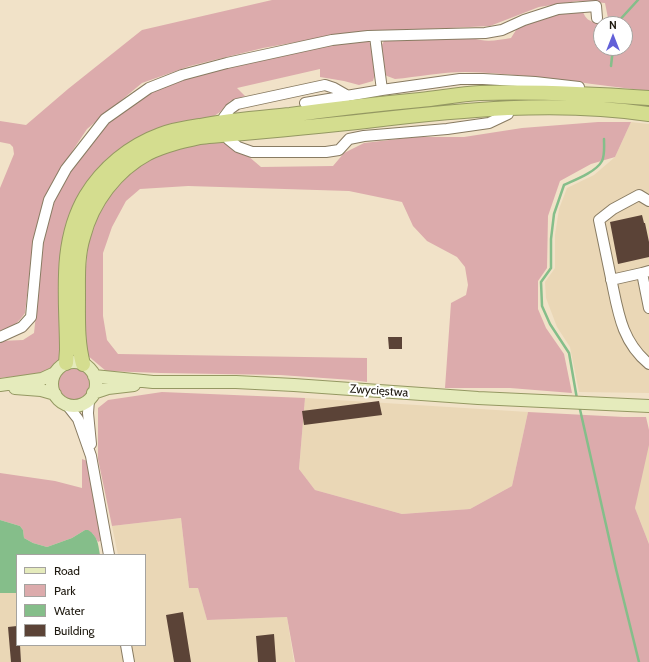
<!DOCTYPE html>
<html>
<head>
<meta charset="utf-8">
<style>
	body { margin:0 }
	#map { position:relative; width:649px; height:662px; overflow:hidden; background:#f1e2c8; font-family:Cabin,sans-serif }
	canvas { display:block }
	.legend { position:absolute; left:16px; top:554px; width:130px; height:92px; box-sizing:border-box; background:#fff; border:1px solid #a5a39f; margin:0; padding:5px 7px; list-style:none; font-size:12px; color:#1d180e }
	.legend li { display:flex; align-items:center; gap:8px; height:20px }
	.legend b { width:20px; border:1px solid #a5a39f }
	.north { position:absolute; left:593px; top:16px; width:40px; height:40px; box-sizing:border-box; background:#fff; border:1px solid #a5a39f; border-radius:50%; rotate:0deg; font-size:11px; font-weight:700; line-height:16px; text-align:center; color:#1d180e }
	.north::after { content:''; display:block; margin:auto; width:14px; height:18px; background:#6260d8; clip-path:polygon(50% 0,100% 100%,50% 72%,0 100%) }
</style>
</head>
<body>
<div id="map">
<canvas width="649" height="662"></canvas>
<ul class="legend">
<li><b style="height:5px;background:#e5ebbc"></b>Road</li>
<li><b style="height:11px;background:#dcabac"></b>Park</li>
<li><b style="height:11px;background:#85be8a"></b>Water</li>
<li><b style="height:11px;background:#5b4337"></b>Building</li>
</ul>
<div class="north">N</div>
</div>
<script>
const c = document.querySelector('canvas').getContext('2d');
c.lineJoin = 'round';
function fill(path, color) { c.fillStyle = color; c.fill(path, 'evenodd'); }
function strokePath(path, color, width, dash) { c.strokeStyle = color; c.lineWidth = width; c.lineCap = dash ? 'butt' : 'round'; c.setLineDash(dash || []); c.stroke(path); }
function drawText(font, color, halo, rows, align = 'center') {
  c.font = font + ' Cabin,sans-serif'; c.lineWidth = 4; c.setLineDash([]); c.textBaseline = 'middle'; c.strokeStyle = halo; c.fillStyle = color; for (const [text, x, y, turn = 0] of rows) {
    c.save(); c.translate(x, y); c.rotate((+turn || 0) * Math.PI / 180); c.textAlign = isNaN(turn) ? turn : align; if (halo) c.strokeText(text, 0, 0); c.fillText(text, 0, 0); c.restore();
  }
}
fill(new Path2D(`
	M631,122L649,124V393L579,392L570,347L557,327L546,298L545,282L555,268V235L559,209L567,188L594,175L615,157Z
	M305,398L528,412L512,486L470,509L402,514L315,490L299,469Z
	M646,437H649V544L635,508Z
	M181,518L189,588H198L207,620L287,617L294,662H0V593H17V645H145V555H118L112,526Z`), '#ead7b6');
fill(new Path2D(`
	M272,0H649V91C629,89 611,86 592,84C549,78 507,73 465,72C442,72 417,77 395,79L387,76L384,74C382,63 377,49 385,40L473,38C486,43 498,40 511,38L518,27L564,11L583,12C584,14 586,19 589,20C595,25 603,21 608,18L605,3L578,1L539,7L490,26L347,33L263,48L190,66L142,83L87,129L73,150L54,197L66,174L106,123L152,91L190,76L330,43L364,39L372,44L376,71L373,81L359,85L344,81L320,77V69L237,88L245,96L230,101L220,112L210,119L105,163L62,350L59,360L47,373L0,378V341L23,340L34,333L39,287L43,236L49,210L32,251L25,313C20,321 10,330 0,331V188L14,154L13,147L10,144L0,142V121L26,125L68,89L142,30ZM601,24H625V48H601Z
	M598,122H631L615,157L591,164L560,181L548,216L547,268L538,281V309L546,328L564,354L572,393L510,388H445L451,303L466,295L468,285L465,267L457,257L427,241L413,226L402,202L349,191L188,186L140,189L126,201L112,227L103,253V316L107,340L118,354L367,358V382L352,380L280,375L161,373L106,371L87,355L84,289L88,244L94,221L103,202L119,182L144,163L185,143L228,139L261,167L333,166L344,153L364,143L415,137H464L522,128Z
	M58 384a16 16 0 1 1 32 0a16 16 0 1 1-32 0Z
	M162,392L305,398L299,469L315,490L402,514L470,509L512,486L528,412L624,417H646L649,430V445L635,508L649,544V662H295L287,617L207,620L198,588H189L181,518L112,526L98,459V408L108,400Z
	M82,459L90,462L104,539L98,542L93,534L85,530L72,538L47,547L33,543L24,538L23,530L20,526L0,520V473L55,481L82,488Z`), '#dcabac');
fill(new Path2D(`
	M0,520L20,526L23,530L24,538L33,543L47,547L72,538L85,530H88C98,536 98,544 100,555H17V593H0Z`), '#85be8a');
strokePath(new Path2D(`
	M616,24L638,0
	M611,66L613,48
	M577,399L569,353L550,324L542,306L541,282L551,268V239L554,214L564,185C575,180 596,172 602,161C605,155 604,146 604,139
	M579,405L616,569L639,662`), '#85be8a', 2.5);
fill(new Path2D(`
	M642,215L644,223H645L649,242V257L618,264L610,222Z
	M388,337H402V349H389Z
	M379,401L382,415L304,425L302,411Z
	M183,612L191,662H174L166,615Z
	M17,626V645H20L21,662H11L8,627Z
	M274,634L276,662H258L256,636Z`), '#5b4337');
const minor = new Path2D(`
	M375,36L382,90
	M305,103L382,90L460,79H483L535,82L579,87
	M224,117L230,109L237,104L325,85L334,88L348,96
	M228,139L238,147L252,152H326L339,150L349,139L364,136L447,129L489,123L508,114
	M649,201L639,195L613,209L599,220C603,239 607,258 611,278C618,311 621,341 649,364
	M649,271L642,273L649,308
	M611,280L642,273
	M0,337L22,327L31,317L38,242L49,200L66,169L105,119L149,88L182,75L227,63L332,40L368,36L485,33L502,30L524,20L558,9L596,6L597,18
	M89,400L88,413L91,444
	M67,405L78,419L91,456L109,555
	M126,645L129,662`);
const major = new Path2D(`
	M52 384a22 22 0 1 1 44 0a22 22 0 1 1-44 0Z
	M94,376L153,382H236L294,385L478,398L649,406
	M0,385L42,379L55,373
	M15,388L41,390L55,394
	M93,393L108,388L134,385`);
const highway = new Path2D(`
	M66,363L67,350C67,299 58,243 86,196C103,168 130,146 160,135C173,130 187,128 200,126C230,120 260,118 290,115C333,109 377,104 420,100C440,98 460,94 480,93C537,91 593,94 649,98
	M83,364C77,342 78,319 78,297C78,277 77,256 83,237C92,202 116,170 148,153C164,145 182,141 200,137C255,132 311,127 366,121C460,110 555,100 649,114`);
strokePath(minor, '#887b62', 12);
strokePath(major, '#949862', 14);
strokePath(highway, '#949862', 16);
strokePath(minor, '#fff', 10);
strokePath(major, '#e5ebbc', 12);
strokePath(highway, '#d4dd8f', 14);
drawText('12px', '#1d180e', '#fff', [
	["Zwycięstwa",379,391,4]
]);
</script>
</body>
</html>
